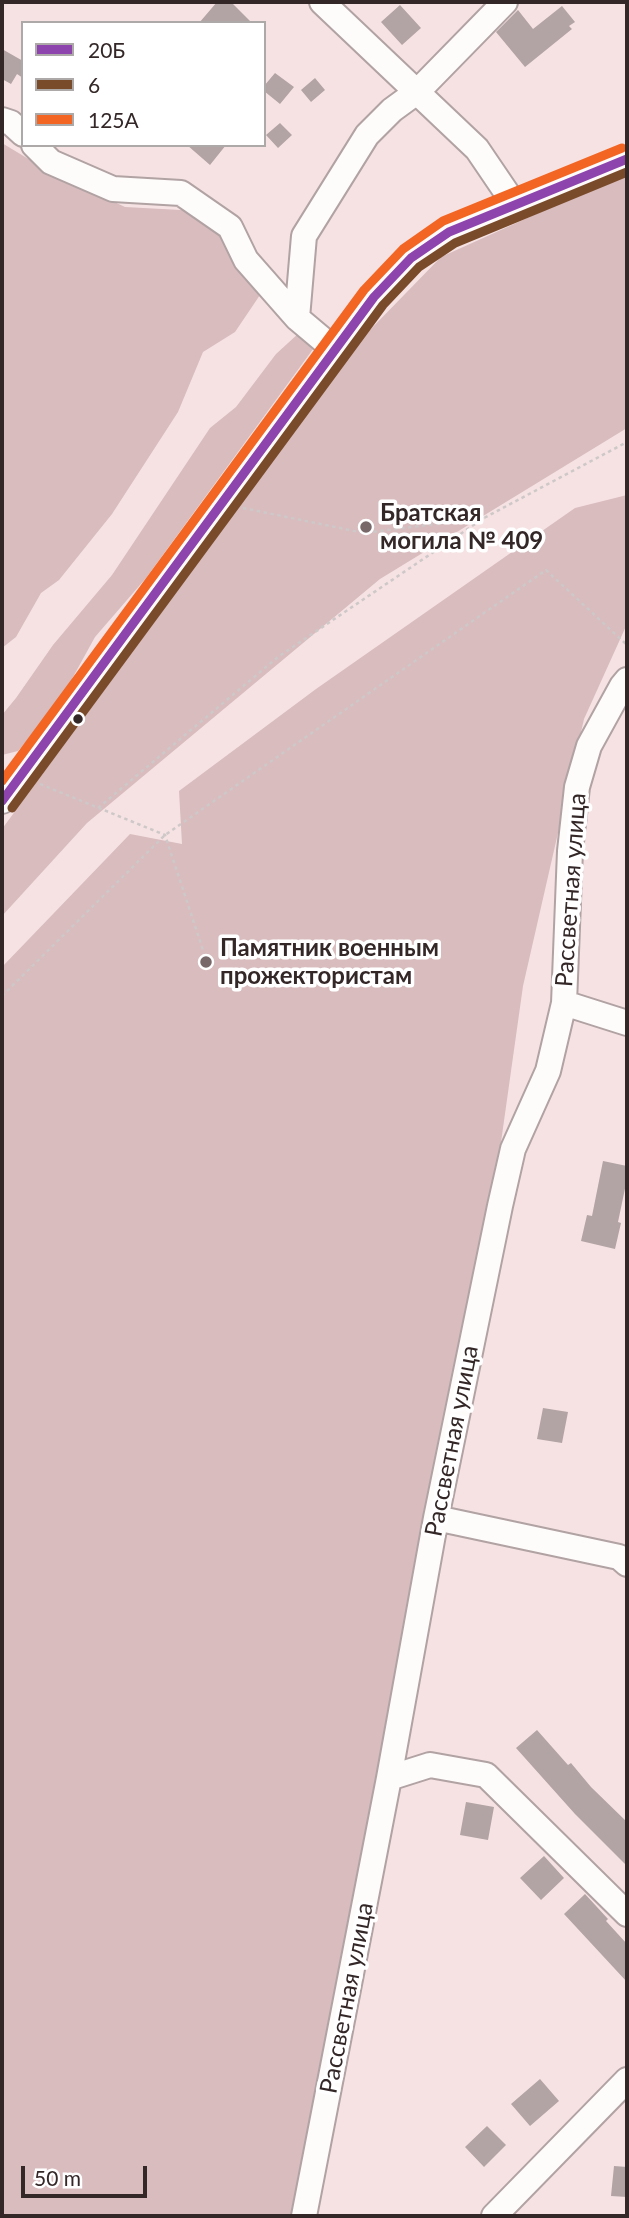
<!DOCTYPE html>
<html>
<head>
<meta charset="utf-8">
<style>
	body { margin:0 }
	#map { position:relative; width:629px; height:2218px; overflow:hidden; background:#f6e2e3; font-family:Lato,sans-serif }
	canvas { display:block }
	.frame { position:absolute; inset:0; border:4px solid #342728; pointer-events:none }
	.legend { position:absolute; left:21px; top:21px; width:245px; height:126px; box-sizing:border-box; background:#fff; border:2px solid #aea9a9; margin:0; padding:9px 12px; list-style:none; font-size:21px; color:#342728 }
	.legend li { display:flex; align-items:center; gap:14px; height:35px }
	.legend b { width:35px; border:2px solid #aea9a9 }
	.scale { position:absolute; left:21px; top:2166px; width:126px; height:32px; box-sizing:border-box; border:4px solid #342728; border-top:0; padding-left:9px; font-size:21px; line-height:24px; white-space:nowrap; color:#342728; -webkit-text-stroke:5px #fff; paint-order:stroke }
</style>
</head>
<body>
<div id="map">
<canvas width="629" height="2218"></canvas>
<div class="frame"></div>
<ul class="legend">
<li><b style="height:9px;background:#8e44ad"></b>20Б</li>
<li><b style="height:9px;background:#7a4b2a"></b>6</li>
<li><b style="height:9px;background:#f26522"></b>125А</li>
</ul>
<div class="scale">50 m</div>
</div>
<script>
const c = document.querySelector('canvas').getContext('2d');
c.lineJoin = 'round';
function fill(path, color) { c.fillStyle = color; c.fill(path, 'evenodd'); }
function strokePath(path, color, width, dash) { c.strokeStyle = color; c.lineWidth = width; c.lineCap = dash ? 'butt' : 'round'; c.setLineDash(dash || []); c.stroke(path); }
function drawText(font, color, halo, rows, align = 'center') {
  c.font = font + ' Lato,sans-serif'; c.lineWidth = 7; c.setLineDash([]); c.textBaseline = 'middle'; c.strokeStyle = halo; c.fillStyle = color; for (const [text, x, y, turn = 0] of rows) {
    c.save(); c.translate(x, y); c.rotate((+turn || 0) * Math.PI / 180); c.textAlign = isNaN(turn) ? turn : align; if (halo) c.strokeText(text, 0, 0); c.fillText(text, 0, 0); c.restore();
  }
}
fill(new Path2D(`
	M2,143L50,172L125,207L199,211L223,233L260,295L235,332L203,352L178,412L112,514L59,580L41,593L16,637L2,648Z
	M627,173V428L380,579L87,823L2,916V829L367,333L441,257Z
	M299,333L316,345L146,578L95,637L57,706L18,751L2,755V715L16,698L53,645L112,575L210,428L236,407L276,354Z
	M627,495V624L584,719L523,986L482,1277L293,2216H2V967L130,834L182,844L179,791L316,689L575,508Z`), '#d8bcbe');
fill(new Path2D(`
	M217,2H231L252,23H199Z
	M400,5L421,28L402,45L381,22Z
	M562,6L575,22L569,26L572,29L525,67L496,32L518,10L533,29Z
	M2,49L23,61V78L17,74L11,84L2,79Z
	M275,73L294,87L280,104L264,91V86Z
	M315,78L325,90L311,102L301,90Z
	M280,123L292,135L278,148L266,135Z
	M187,145H226L210,165Z
	M603,1161L627,1166V1179L618,1222L621,1223L615,1249L581,1241L587,1215L592,1216Z
	M543,1408L568,1412L562,1443L537,1439Z
	M537,1730L568,1765L571,1763L591,1787L627,1822V1866L575,1814L516,1748Z
	M466,1802L494,1807L488,1840L460,1835Z
	M544,1856L564,1878L541,1900L520,1878Z
	M585,1894L608,1919L606,1921L627,1944V1982L564,1914Z
	M540,2079L559,2101L530,2126L511,2104Z
	M487,2126L506,2145L484,2167L465,2147Z
	M614,2166L627,2167V2197L611,2196Z`), '#b2a3a4');
const minor = new Path2D(`
	M322,2L477,149L515,205
	M2,120L11,123L23,134
	M34,145L51,162L113,189L181,193L230,227L246,260L297,318
	M335,350L297,318L304,236L367,135L392,110L418,91L505,2
	M2,801L374,297L411,258L449,232L627,159
	M564,1003L627,1023
	M436,1518L619,1557L627,1564
	M389,1778L430,1765L486,1775L627,1914
	M304,2216L389,1778L436,1518L500,1206L513,1149L548,1071L564,1003L570,851L577,787L589,746L622,686L627,680
	M494,2216L627,2080`);
strokePath(minor, '#b1a2a3', 28);
strokePath(new Path2D(`
	M243,508L364,533L484,518L627,442
	M40,784L165,835L204,953
	M98,808L278,657L484,518
	M2,996L165,835L546,570L627,645`), '#cec8c8', 2.5, [3.5, 3.5]);
strokePath(minor, '#fefbfb', 24);
strokePath(new Path2D(`
	M2,801L374,297L411,258L449,232L627,159`), '#8e44ad', 9);
strokePath(new Path2D(`
	M12,808L383,305L419,267L455,243L627,172`), '#7a4b2a', 9);
strokePath(new Path2D(`
	M2,781L364,290L403,249L443,221L622,148`), '#f26522', 9);
for (const [x, y, r, color] of [
	[366,527,7,"#786869"],
	[78,719,6,"#342728"],
	[206,962,7,"#786869"]
]) { const dot = new Path2D(); dot.arc(x, y, r, 0, 2 * Math.PI); c.fillStyle = color; c.fill(dot); strokePath(dot, '#fff', 2.5); }
drawText('bold 24px', '#342728', '#fff', [
	["Братская",380,513],
	["могила № 409",380,541],
	["Памятник военным",220,948],
	["прожектористам",220,976]
], 'left');
drawText('24px', '#342728', '#fff', [
	["Рассветная улица",571,890,-86],
	["Рассветная улица",452,1441,-79],
	["Рассветная улица",347,1998,-79]
]);
</script>
</body>
</html>
